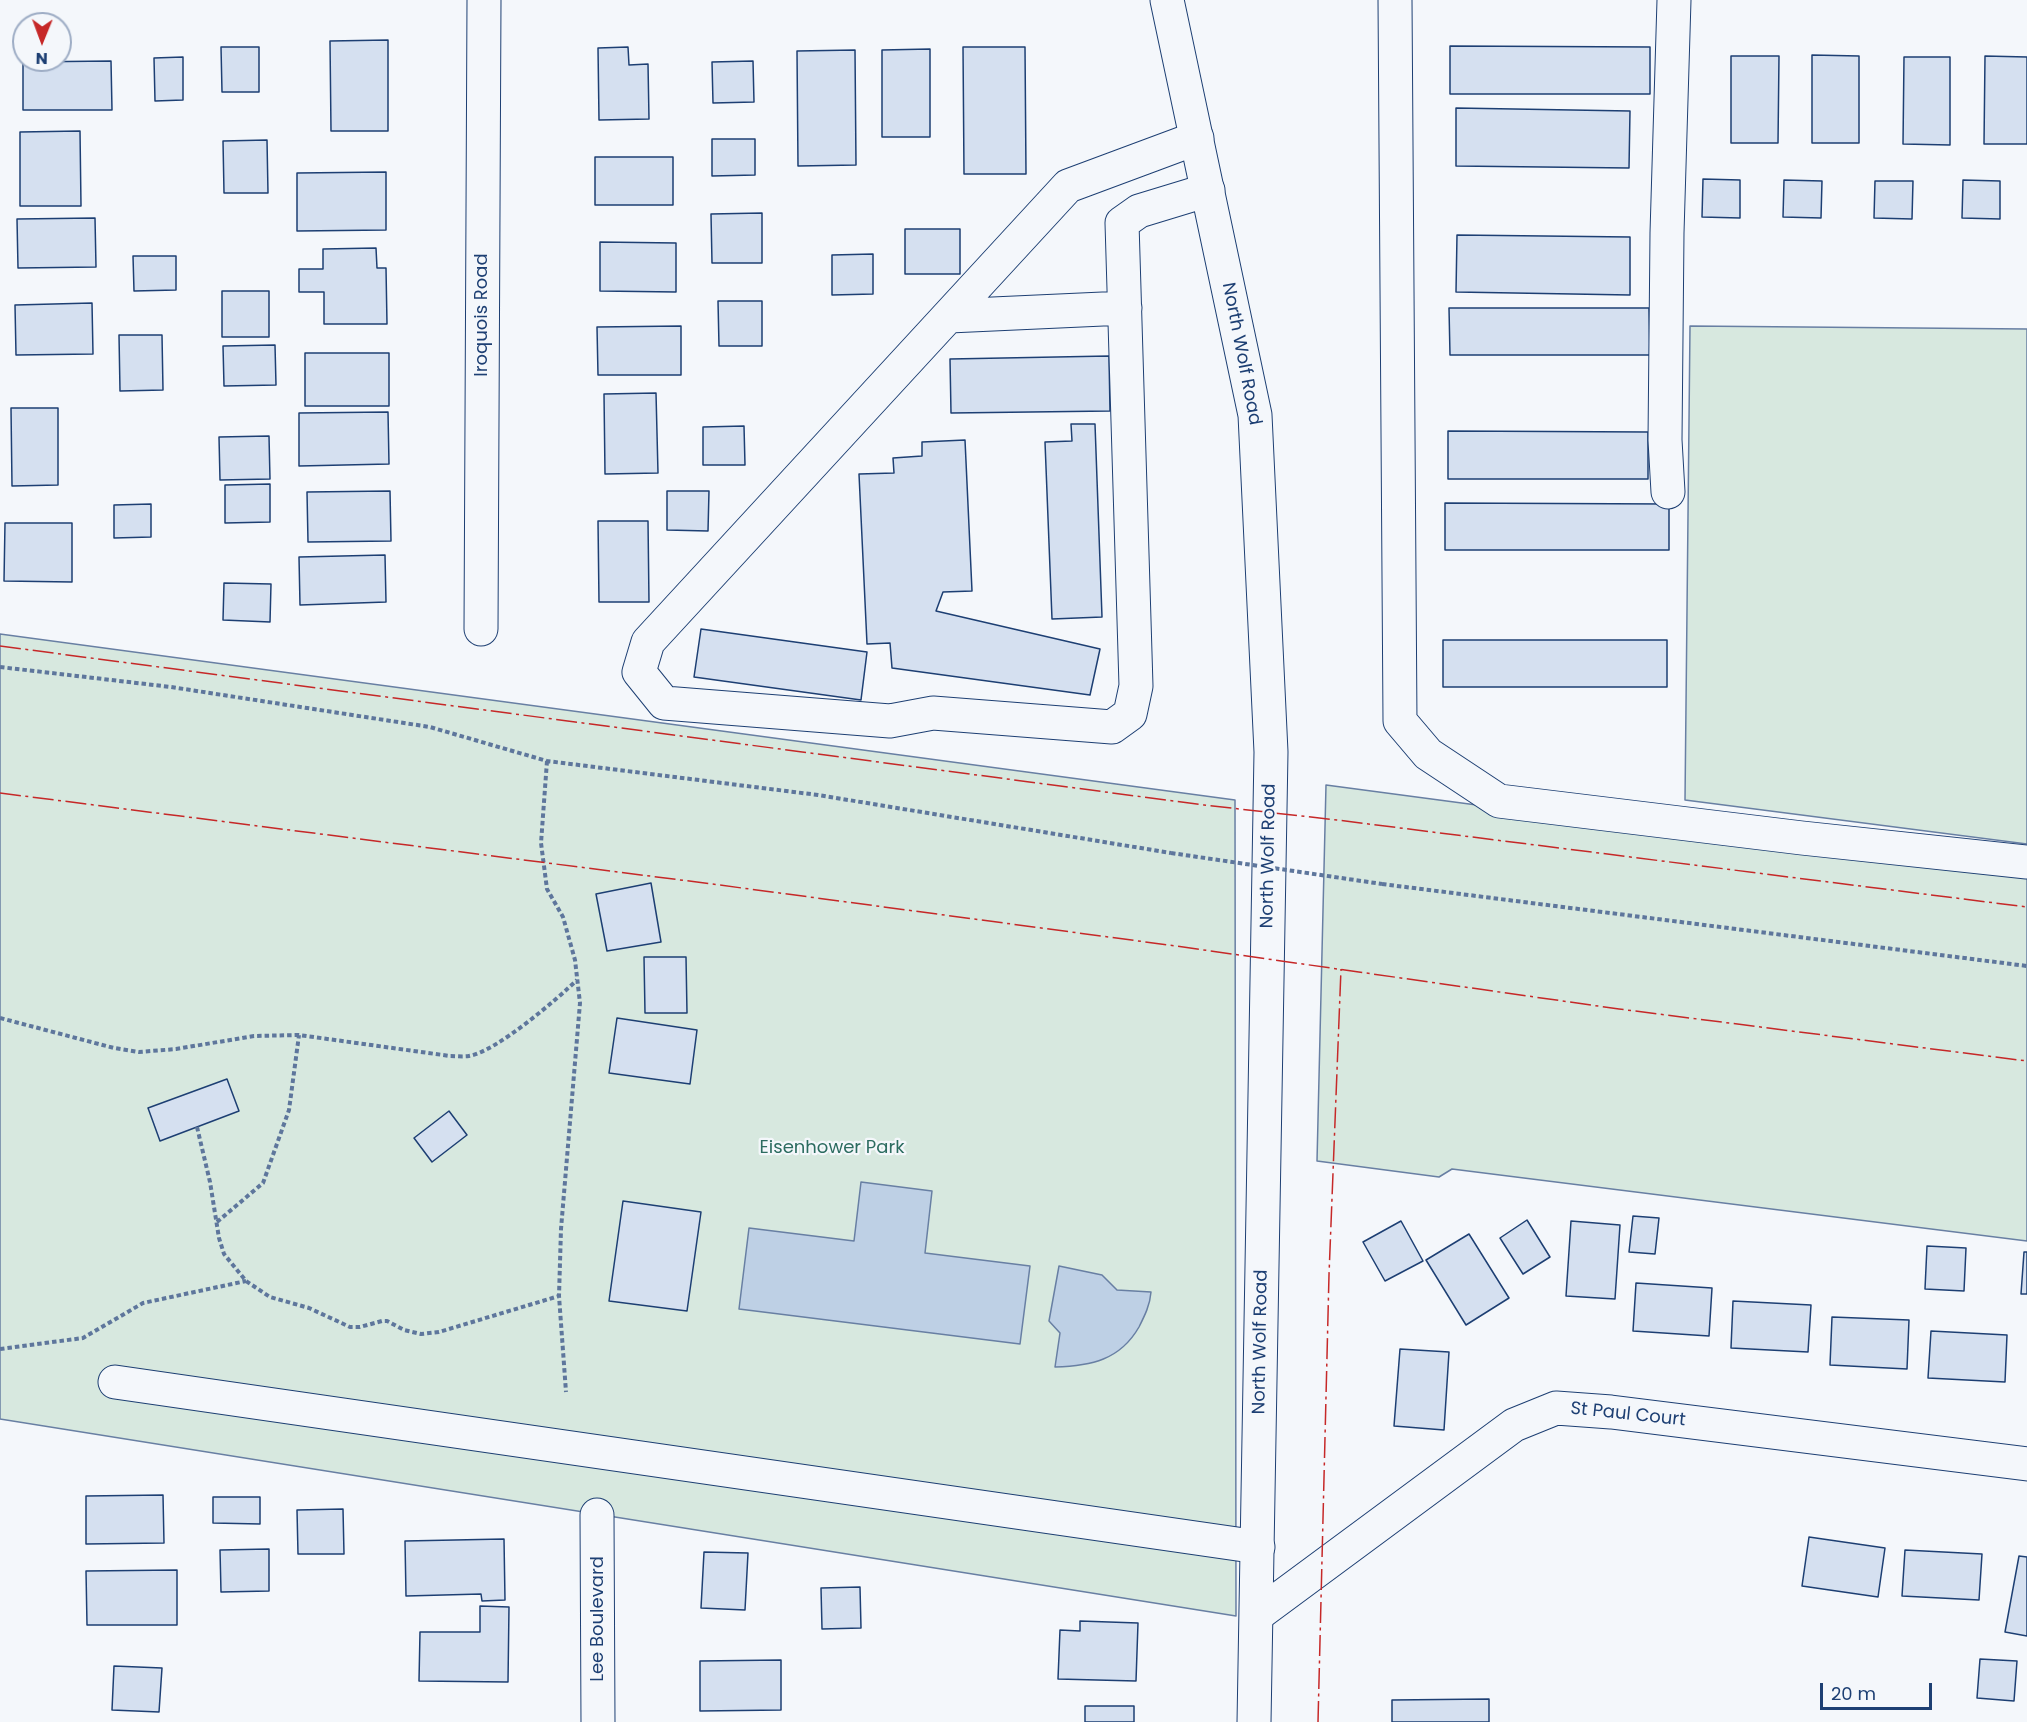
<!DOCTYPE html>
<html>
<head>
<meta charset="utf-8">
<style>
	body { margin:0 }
	#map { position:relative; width:2027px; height:1722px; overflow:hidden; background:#f4f7fb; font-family:Poppins,sans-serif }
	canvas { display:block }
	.north { position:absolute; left:12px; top:12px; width:60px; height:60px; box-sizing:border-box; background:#f4f7fb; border:2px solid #9eadc5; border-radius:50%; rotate:181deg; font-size:16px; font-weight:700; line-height:24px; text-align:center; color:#1d3f73 }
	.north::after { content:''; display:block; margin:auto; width:21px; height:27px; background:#c62828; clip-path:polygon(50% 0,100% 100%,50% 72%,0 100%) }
	.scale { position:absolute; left:1820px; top:1683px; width:112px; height:27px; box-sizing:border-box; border:3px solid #1d3f73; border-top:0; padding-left:8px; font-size:18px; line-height:21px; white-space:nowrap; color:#1d3f73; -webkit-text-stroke:4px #f4f7fb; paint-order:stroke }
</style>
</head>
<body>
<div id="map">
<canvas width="2027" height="1722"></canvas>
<div class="north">N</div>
<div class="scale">20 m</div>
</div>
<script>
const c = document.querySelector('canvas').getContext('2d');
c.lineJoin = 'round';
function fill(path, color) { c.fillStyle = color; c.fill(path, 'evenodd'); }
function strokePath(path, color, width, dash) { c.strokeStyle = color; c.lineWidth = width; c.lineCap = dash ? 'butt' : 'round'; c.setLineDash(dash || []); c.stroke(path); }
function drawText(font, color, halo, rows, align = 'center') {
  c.font = font + ' Poppins,sans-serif'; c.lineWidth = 4.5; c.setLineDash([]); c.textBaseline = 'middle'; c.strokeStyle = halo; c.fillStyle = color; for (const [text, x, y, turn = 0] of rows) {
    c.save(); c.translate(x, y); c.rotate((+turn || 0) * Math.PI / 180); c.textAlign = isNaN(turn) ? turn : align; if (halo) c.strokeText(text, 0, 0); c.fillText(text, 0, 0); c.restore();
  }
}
const green = new Path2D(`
	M1690,326L2027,329V844L1685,800Z
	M0,634L1235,800L1236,1616L0,1419Z
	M1326,785L2027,878V1241L1452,1169L1439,1177L1317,1161Z`);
fill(green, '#d7e8df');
strokePath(green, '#687fa3', 1.5);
const water = new Path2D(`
	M861,1182L932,1191L925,1253L1030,1266L1020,1344L739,1309L749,1228L854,1241Z
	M1059,1266L1102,1275L1117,1290L1151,1292C1150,1305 1145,1315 1139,1327C1120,1360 1091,1366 1055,1367L1060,1333L1049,1321Z`);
fill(water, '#bed0e5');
strokePath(water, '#687fa3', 1.5);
const building = new Path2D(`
	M388,40V131H331L330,41Z
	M1450,46L1650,47V94H1450Z
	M221,47H259V92H222Z
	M628,47L629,65L648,64L649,119L599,120L598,48Z
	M963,47H1025L1026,174H964Z
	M930,49V137H882V50Z
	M855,50L856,165L798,166L797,51Z
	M1812,55L1859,56V143H1812Z
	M1731,56H1779L1778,143H1731Z
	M1985,56L2027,57V144H1984Z
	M183,57V100L155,101L154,58Z
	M1904,57H1950V145L1903,144Z
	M111,61L112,110H23V62Z
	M753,61L754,102L713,103L712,62Z
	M1456,108L1630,111L1629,168L1456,166Z
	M80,131L81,206H20V132Z
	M712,139H755V175L712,176Z
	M267,140L268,193H224L223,141Z
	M595,157H673V205H595Z
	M386,172V230L297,231V173Z
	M1703,179L1740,180V218L1702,217Z
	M1784,180L1822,181L1821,218L1783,217Z
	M1963,180L2000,181V219L1962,218Z
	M1875,181H1913L1912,219L1874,218Z
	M762,213V263H712L711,214Z
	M95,218L96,267L18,268L17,219Z
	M905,229H960V274H905Z
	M1457,235L1630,237V295L1456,292Z
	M600,242L676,243V292L600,291Z
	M376,248L377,268H386L387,324H324V292H299V269H323V249Z
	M873,254V294L832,295V255Z
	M133,256H176V290L134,291Z
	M222,291H269V337H222Z
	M718,301H762V346H719Z
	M92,303L93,354L16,355L15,305Z
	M1449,308H1649L1650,355H1450Z
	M681,326V375H598L597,327Z
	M119,335H162L163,390L120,391Z
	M275,345L276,385L224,386L223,346Z
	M305,353H389V406H305Z
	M1109,356L1110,411L951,413L950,359Z
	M656,393L658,473L605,474L604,394Z
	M11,408H58V485L12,486Z
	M388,412L389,464L299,466V413Z
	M1071,424H1095L1102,617L1052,619L1045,442L1072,441Z
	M744,426L745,465H703V427Z
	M1448,431L1648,432V479H1448Z
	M269,436L270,479L220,480L219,437Z
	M965,440L972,591L943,592L936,611L1100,649L1090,695L892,668L890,643L867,644L859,474L894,473L893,458L922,456V442Z
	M270,484V522L225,523V485Z
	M390,491L391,541L308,542L307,492Z
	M667,491H709L708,531L667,530Z
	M1445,503L1669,504V550H1445Z
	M151,504V537L114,538V505Z
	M598,521H648L649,602H599Z
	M5,523H72V582L4,581Z
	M385,555L386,602L300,605L299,557Z
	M224,583L271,584L270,622L223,620Z
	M701,629L867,652L861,700L694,677Z
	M1443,640H1667V687H1443Z
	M651,883L661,942L607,951L596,894Z
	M644,957H686L687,1013H645Z
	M617,1018L697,1030L690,1084L609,1073Z
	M227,1079L239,1111L160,1141L148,1108Z
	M449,1111L467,1135L432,1162L414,1138Z
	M623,1201L701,1212L687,1311L609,1301Z
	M1633,1216L1659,1218L1655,1254L1629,1252Z
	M1527,1220L1550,1257L1523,1274L1500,1238Z
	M1401,1221L1423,1261L1385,1281L1363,1242Z
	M1571,1221L1620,1225L1615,1299L1566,1296Z
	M1469,1234L1509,1298L1466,1325L1426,1260Z
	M1927,1246L1966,1248L1964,1291L1925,1289Z
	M2024,1252H2027V1294H2021Z
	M1636,1283L1712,1288L1709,1336L1633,1331Z
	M1733,1301L1811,1305L1808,1352L1731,1348Z
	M1832,1317L1909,1320L1907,1369L1830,1365Z
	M1931,1331L2007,1335L2005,1382L1928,1378Z
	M1400,1349L1449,1352L1444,1430L1394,1426Z
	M163,1495L164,1543L86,1544V1496Z
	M213,1497H260V1524L213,1523Z
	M343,1509L344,1554H298L297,1510Z
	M1809,1537L1885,1548L1878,1597L1802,1586Z
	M504,1539L505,1600L482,1601L481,1594L406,1596L405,1541Z
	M269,1549V1591L221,1592L220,1550Z
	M1905,1550L1982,1554L1979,1600L1902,1596Z
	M704,1552L748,1553L745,1610L701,1608Z
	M2019,1556L2027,1557V1636L2005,1632Z
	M177,1570V1625H87L86,1571Z
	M860,1587L861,1628L822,1629L821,1588Z
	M480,1606L509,1607L508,1682L419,1681L420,1632H480Z
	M1080,1621L1138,1623L1136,1681L1058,1679L1060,1630L1080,1631Z
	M1980,1659L2017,1661L2014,1701L1977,1698Z
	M781,1660V1710L700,1711V1661Z
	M114,1666L162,1668L159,1712L112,1710Z
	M1489,1699V1722H1392V1700Z
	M1085,1706H1134V1722H1085Z`);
fill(building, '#d5e0f0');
strokePath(building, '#1d3f73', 1.5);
const minor = new Path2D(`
	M1395,0L1400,721L1428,754L1499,801L1802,838L2027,862
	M1197,138L1068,186L648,642L639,672L664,703L890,721L933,713L1112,727L1130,714L1136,686L1122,223L1139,211L1208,190
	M949,316L1125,308
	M1668,492L1665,440L1667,233L1674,0
	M481,629L484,0
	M115,1382L1258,1547
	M597,1515L598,1722
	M1257,1615L1514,1425L1556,1408L1611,1412L2027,1464`);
const major = new Path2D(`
	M1167,0L1255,415L1271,752L1254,1722`);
strokePath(minor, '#1d3f73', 35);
strokePath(major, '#1d3f73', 35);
strokePath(new Path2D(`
	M0,667L171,687L430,727L547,761L818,795L1171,853
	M547,761L541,843L547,889L563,917L575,960L580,1003L561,1229L559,1296L566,1392
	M1382,884L2027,966
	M0,1018L114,1048L139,1052L176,1049L254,1036L299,1035L450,1056C456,1056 463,1057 469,1056C497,1051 556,1000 577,980
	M197,1127L210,1182L219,1238L224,1254L246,1281L270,1297L309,1308L350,1327H360L382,1321H387L404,1330L421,1334L439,1332L559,1296
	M217,1222L263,1183L289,1110L299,1035
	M0,1349L83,1338L143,1303L246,1281`), '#5e769c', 4, [4.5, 3]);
strokePath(minor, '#f4f7fb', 33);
strokePath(major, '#f4f7fb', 33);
strokePath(new Path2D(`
	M1171,853L1382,884`), '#5e769c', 4, [4.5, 3]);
strokePath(new Path2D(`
	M0,646L1204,805L1337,820L2027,907
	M0,793L712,884L1176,946L1619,1009L2027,1061
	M1318,1722L1329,1275L1341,969`), '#c62828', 1.5, [21, 4.5, 3, 4.5]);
drawText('18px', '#1d3f73', '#f4f7fb', [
	["Iroquois Road",482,315,-90],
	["North Wolf Road",1241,354,79],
	["North Wolf Road",1269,856,-89],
	["North Wolf Road",1261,1342,-89],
	["St Paul Court",1628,1415,6],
	["Lee Boulevard",598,1619,-90]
]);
drawText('18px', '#2c6c60', '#f4f7fb', [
	["Eisenhower Park",832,1148]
]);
</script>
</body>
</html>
